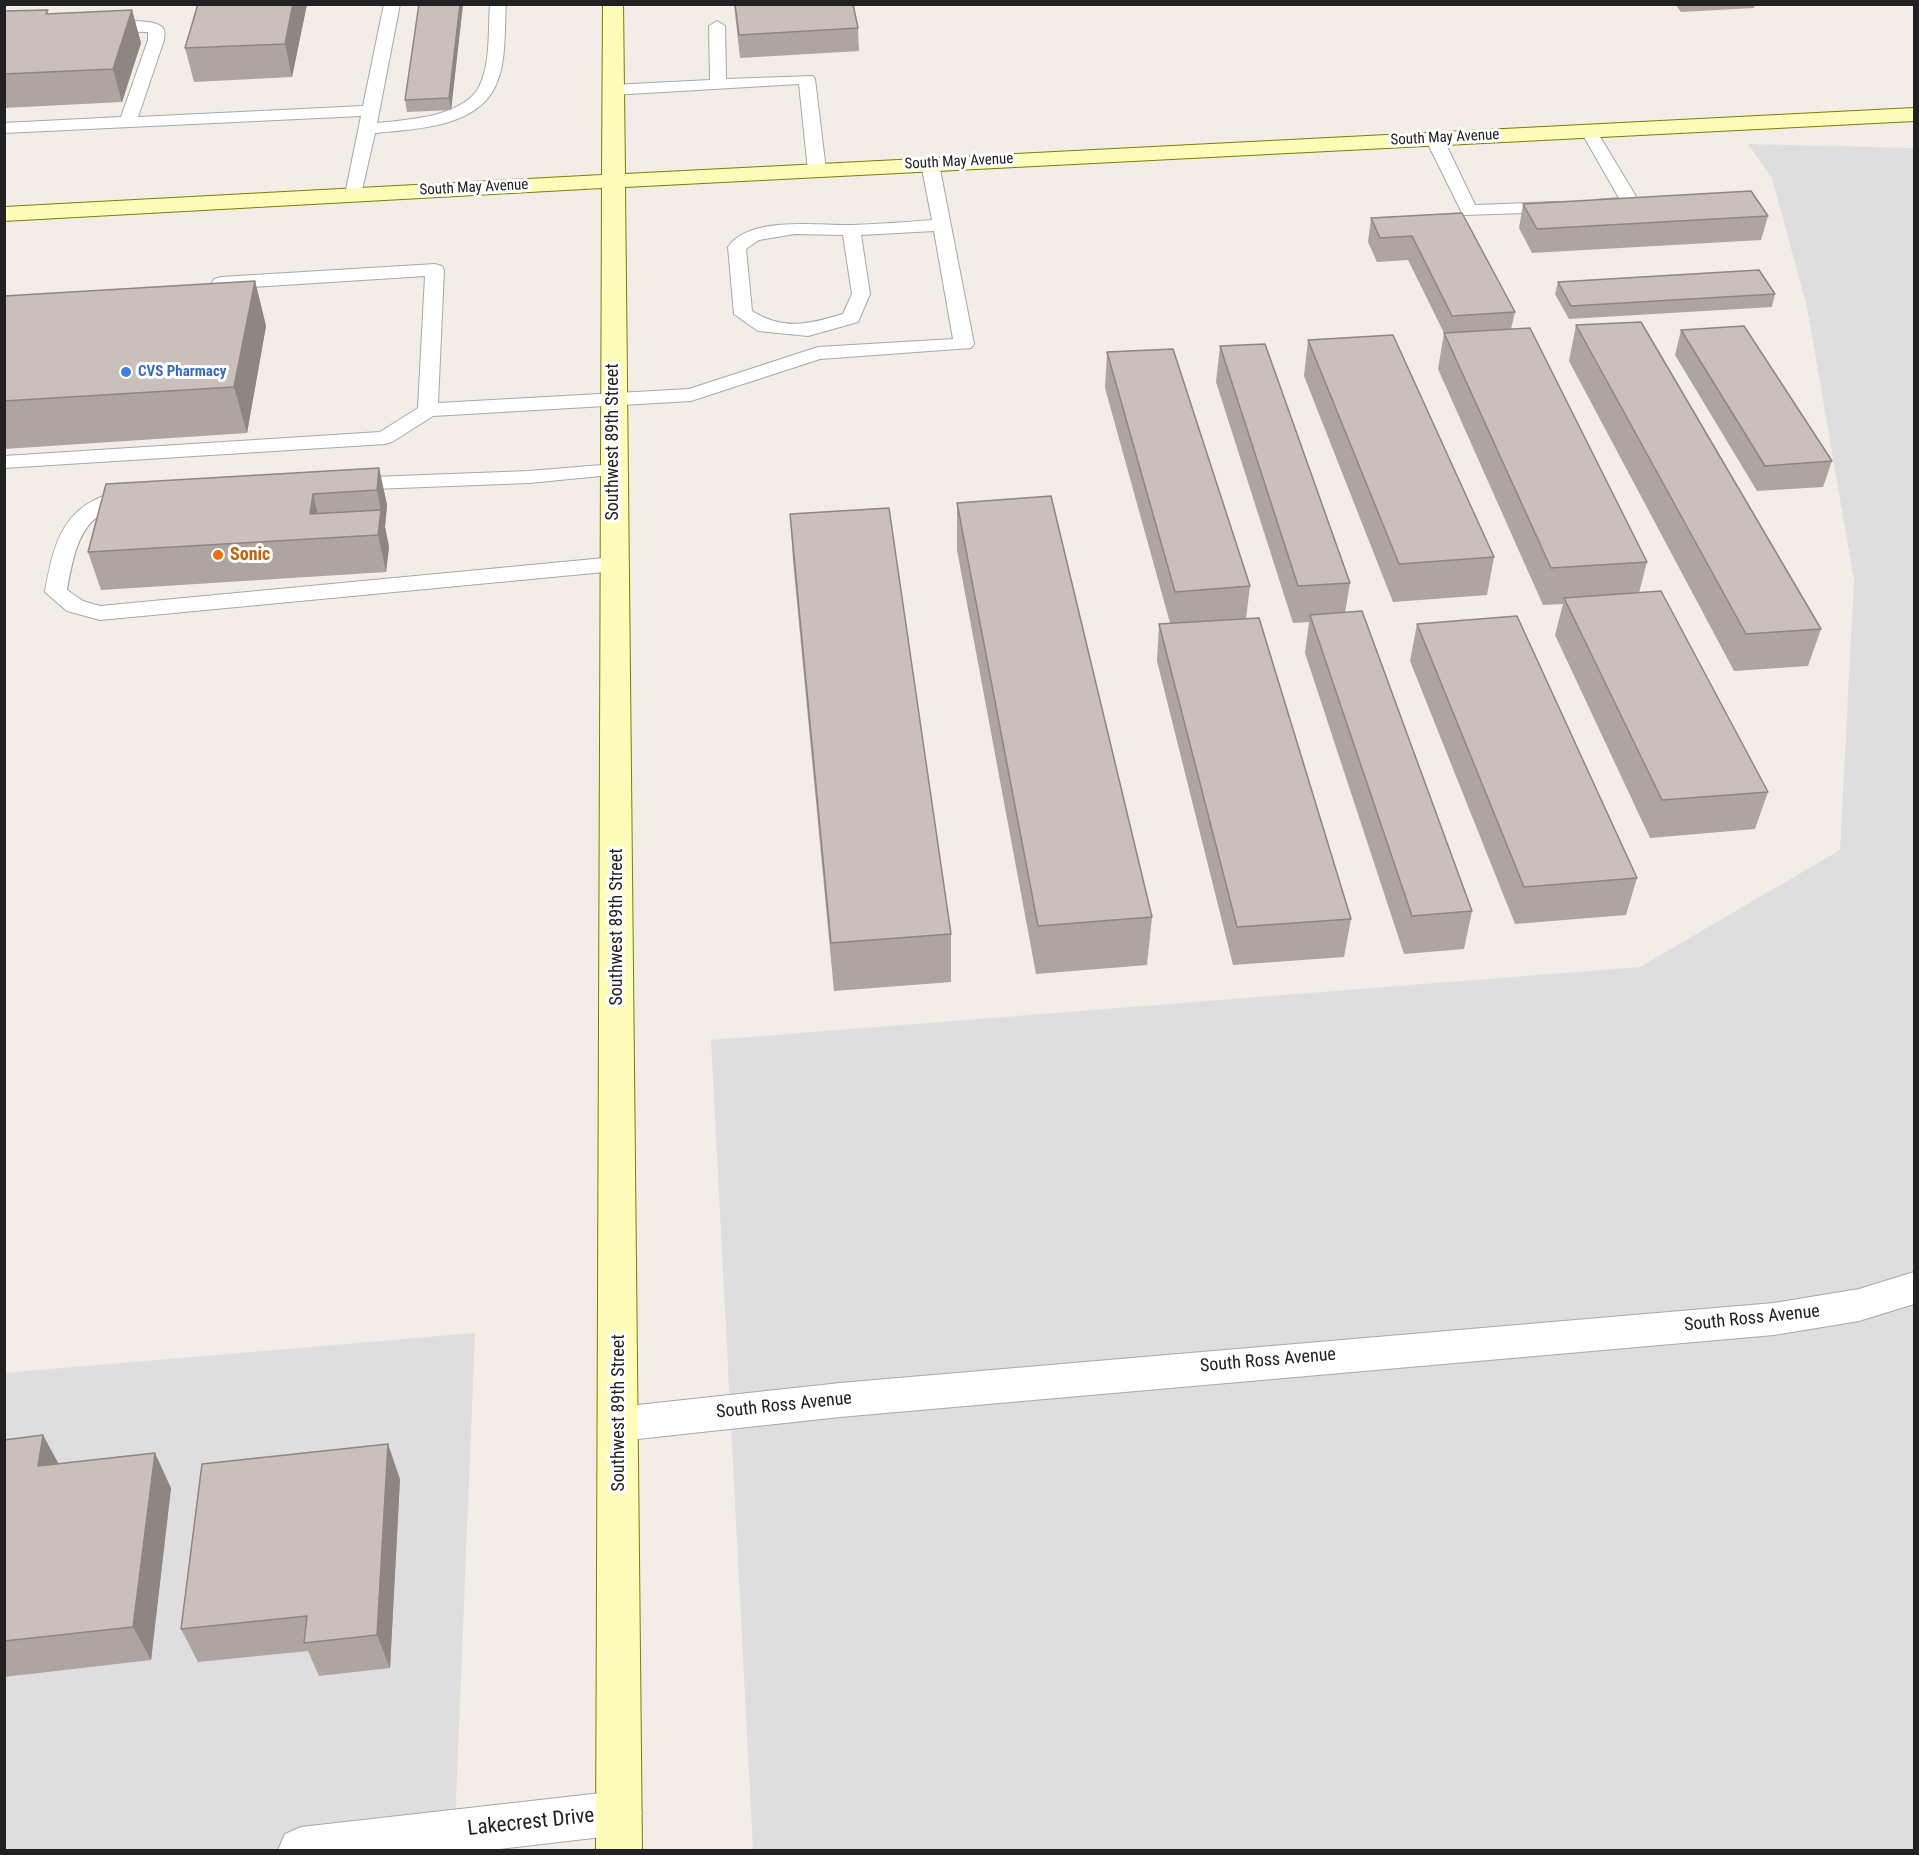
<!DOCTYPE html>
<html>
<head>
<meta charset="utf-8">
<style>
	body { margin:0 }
	#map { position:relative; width:1919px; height:1855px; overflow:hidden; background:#f2ede7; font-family:"Roboto Condensed",sans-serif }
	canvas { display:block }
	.frame { position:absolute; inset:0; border:6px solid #212121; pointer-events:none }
</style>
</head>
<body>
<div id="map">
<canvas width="1919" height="1855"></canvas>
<div class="frame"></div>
</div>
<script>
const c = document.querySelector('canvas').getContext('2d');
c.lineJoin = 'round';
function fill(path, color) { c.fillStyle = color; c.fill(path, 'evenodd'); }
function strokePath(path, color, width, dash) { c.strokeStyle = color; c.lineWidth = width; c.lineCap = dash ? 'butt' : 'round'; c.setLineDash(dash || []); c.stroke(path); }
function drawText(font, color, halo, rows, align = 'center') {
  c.font = font + ' "Roboto Condensed",sans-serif'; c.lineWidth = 6; c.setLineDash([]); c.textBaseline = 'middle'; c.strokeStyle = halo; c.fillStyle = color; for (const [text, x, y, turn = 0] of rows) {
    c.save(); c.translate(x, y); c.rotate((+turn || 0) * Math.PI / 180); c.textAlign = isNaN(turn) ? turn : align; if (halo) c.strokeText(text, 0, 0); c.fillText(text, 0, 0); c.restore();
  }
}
fill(new Path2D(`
	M1748,144L1914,148V1850H753L711,1040L1640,967L1840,850L1854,580L1807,307L1772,178Z
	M475,1333L454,1850H5L4,1373Z`), '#dfdede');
const service = new Path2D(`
	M384,4H400L377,123C406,120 463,117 479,87C491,63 488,31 490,4H506C504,30 507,63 495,87C475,128 414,129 375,133L360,199H348L345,195L361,116L4,133V123L121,117L148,40V32L95,31L93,28L95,25L101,23C113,23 159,16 164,30C165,33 164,37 164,40L138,117L363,106Z
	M717,21L725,26L726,79L813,76L815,79L826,170L823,174H811L808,170L799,84L612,95L604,90L612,85L710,80L709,26Z
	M1588,125L1594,126L1596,130L1640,203L1637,207L1595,208L1592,204L1595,200L1619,198L1580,130L1582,126Z
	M1434,133L1440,134L1443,138L1475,205L1556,202L1562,203L1565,207L1562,211L1556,212L1463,215L1425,138L1428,134Z
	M930,159L936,160L939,164L974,344L971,348L820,359L691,401L433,416L392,442L385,444L4,468V456L380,432L418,408L425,276L221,289L214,287L212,283L214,279L221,277L435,264L442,266L444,270L438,403L689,389L818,347L953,339L934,231L861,235L870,294L858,322L808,336L758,331L734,314L728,247C750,215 819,226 852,225C879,224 905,222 932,220L921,164L924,160ZM795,234L843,235L852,294L843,314C809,324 785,331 752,311L746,249L759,240Z
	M614,464L621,466L624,470L621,474L529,483L347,490L340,488L337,484L340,480L347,478L529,471Z
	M134,487L141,489L144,493L141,497C84,512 77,535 67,590L83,601L100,606L615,557L623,559L626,564L623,569L615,571L100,620L67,611L45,592C56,529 68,501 134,487Z`);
const minor = new Path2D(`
	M1914,1272V1304L1859,1321L1774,1335L840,1417L619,1441L605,1436L599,1424L605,1412L619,1407L840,1383L1774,1303L1859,1289Z
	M619,1791L635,1797L642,1813L635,1829L619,1835L491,1850H278L285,1834L301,1827Z`);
const secondary = new Path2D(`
	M603,4H623L625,174L1914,108V121L625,187L642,1850H596L602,188L4,221V207L602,175Z`);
strokePath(service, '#a8a8a8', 2);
strokePath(minor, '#a8a8a8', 2);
strokePath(secondary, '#7c8000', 2);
fill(service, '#fff');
fill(minor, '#fff');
fill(secondary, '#fefcb9');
fill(new Path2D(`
	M307,4L292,77L194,82L185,48Z
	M463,4L451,110L407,112L405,100Z
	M734,4H853L858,28L859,51L740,58Z
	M1675,4H1755L1754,8L1681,12Z
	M132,10L141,43L122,102L4,108V11L49,14Z
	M1523,204L1768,216L1761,240L1532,253L1519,228Z
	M1462,213L1515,312L1511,329L1647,562L1639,593L1768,792L1755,829L1650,838L1555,635L1563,604L1543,605L1438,369L1444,333L1408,260L1377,262L1368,242L1371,218Z
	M255,281L266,326L247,433L4,449V296Z
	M1558,282L1775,294L1772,307L1569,319L1555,294Z
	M1576,325L1821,629L1808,666L1734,671L1569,361Z
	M1681,330L1832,461L1823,487L1757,491L1675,355Z
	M1308,340L1494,557L1487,595L1393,602L1304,376Z
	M1220,346L1350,583L1345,613L1472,911L1464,949L1404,954L1305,653L1309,622L1293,623L1216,382Z
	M1107,352L1250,586L1246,619L1351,919L1344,957L1233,965L1157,661L1159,624L1170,623L1105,388Z
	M379,468L387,505L385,527L389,547L386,572L101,590L88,552Z
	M957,503L1152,917L1147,965L1036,974L957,550Z
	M790,514L951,934V982L834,991L793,561Z
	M1417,624L1637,878L1626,915L1515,924L1410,661Z
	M4,1440L58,1464L171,1488L151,1660L4,1677Z
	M400,1479L390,1668L319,1676L308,1651L198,1662L181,1629Z`), '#aea4a0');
fill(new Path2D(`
	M293,4H307L292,77L285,44Z
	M460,4H463L451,110L449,98Z
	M132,10L141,43L122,102L113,69Z
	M255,281L266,326L247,433L234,387Z
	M379,468L387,505L385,527L389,547L386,572L378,535L381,511L377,490Z
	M313,494L322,531L310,514Z
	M43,1435L62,1470L38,1466Z
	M388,1444L400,1479L390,1668L377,1635Z
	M155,1453L171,1488L151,1660L133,1627Z`), '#8d8682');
const building = new Path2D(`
	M198,4H293L285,44L185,48Z
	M419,4H460L449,98L405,100Z
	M735,4H853L858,28L739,35Z
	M48,10L46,14L132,10L113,69L4,74V11Z
	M1751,191L1768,216L1537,229L1523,204Z
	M1462,213L1515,312L1452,316L1412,236L1380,238L1371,218Z
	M1759,270L1775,294L1571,306L1558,282Z
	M255,281L234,387L4,401V296Z
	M1641,322L1821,629L1746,634L1576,325Z
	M1744,326L1832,461L1765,466L1681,330Z
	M1530,328L1647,562L1551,568L1444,333Z
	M1393,335L1494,557L1399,564L1308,340Z
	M1265,344L1350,583L1298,586L1220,346Z
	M1173,349L1250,586L1175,592L1107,352Z
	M379,468L377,490L313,494L310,514L381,510L378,535L88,552L106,484Z
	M1051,496L1152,917L1038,926L957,503Z
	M889,508L951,934L831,943L790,514Z
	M1661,591L1768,792L1662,800L1564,598Z
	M1362,611L1472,911L1412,916L1310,615Z
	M1517,616L1637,878L1524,887L1417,624Z
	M1259,618L1351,919L1237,927L1159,624Z
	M43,1435L38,1466L155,1453L133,1627L4,1641V1440Z
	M388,1444L377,1635L304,1643L307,1616L181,1629L202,1464Z`);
fill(building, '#cabfba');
strokePath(building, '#8d8682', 1.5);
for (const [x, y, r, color] of [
	[126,372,6,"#3f7fe0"],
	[218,555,6,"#e8710a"]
]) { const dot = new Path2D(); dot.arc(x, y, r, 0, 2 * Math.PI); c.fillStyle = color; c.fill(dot); strokePath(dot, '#fff', 2); }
drawText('15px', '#212121', '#fff', [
	["South May Avenue",1445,138,-3],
	["South May Avenue",959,162,-3],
	["South May Avenue",474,188,-3]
]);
drawText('bold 15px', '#366cbe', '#fff', [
	["CVS Pharmacy",138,372]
], 'left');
drawText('18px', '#212121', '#fff', [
	["Southwest 89th Street",613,442,-90],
	["Southwest 89th Street",617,927,-90],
	["South Ross Avenue",1752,1319,-6],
	["South Ross Avenue",1268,1361,-5],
	["South Ross Avenue",784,1406,-6],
	["Southwest 89th Street",619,1413,-90]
]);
drawText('bold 18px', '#c56008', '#fff', [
	["Sonic",230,555]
], 'left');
drawText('21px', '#212121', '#fff', [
	["Lakecrest Drive",531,1823,-6]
]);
</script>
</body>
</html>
